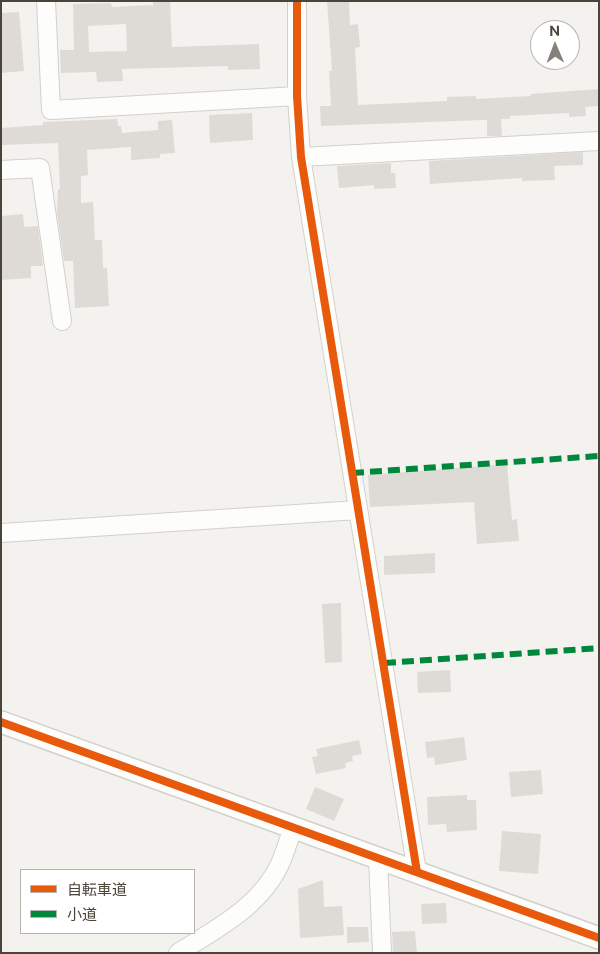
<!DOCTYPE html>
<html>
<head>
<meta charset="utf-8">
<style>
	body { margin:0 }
	#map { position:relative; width:600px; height:954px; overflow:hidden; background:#f4f2ee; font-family:"Public Sans","Noto Sans JP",sans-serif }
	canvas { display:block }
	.frame { position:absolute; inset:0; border:2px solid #4b4439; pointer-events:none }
	.legend { position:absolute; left:20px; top:869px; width:175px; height:65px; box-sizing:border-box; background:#fff; border:1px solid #b7b4b0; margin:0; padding:6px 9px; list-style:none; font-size:15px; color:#4b4439 }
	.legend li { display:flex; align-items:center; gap:10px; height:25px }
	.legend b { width:25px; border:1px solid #b7b4b0 }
	.north { position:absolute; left:530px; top:20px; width:50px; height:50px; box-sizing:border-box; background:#fff; border:1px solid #b7b4b0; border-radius:50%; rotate:359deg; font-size:14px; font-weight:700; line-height:20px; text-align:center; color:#4b4439 }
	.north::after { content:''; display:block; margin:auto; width:18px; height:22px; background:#868178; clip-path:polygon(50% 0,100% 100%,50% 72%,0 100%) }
</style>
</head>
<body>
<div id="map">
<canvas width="600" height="954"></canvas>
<div class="frame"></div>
<ul class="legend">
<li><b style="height:6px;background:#e8590c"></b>自転車道</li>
<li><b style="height:6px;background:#00873e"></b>小道</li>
</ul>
<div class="north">N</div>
</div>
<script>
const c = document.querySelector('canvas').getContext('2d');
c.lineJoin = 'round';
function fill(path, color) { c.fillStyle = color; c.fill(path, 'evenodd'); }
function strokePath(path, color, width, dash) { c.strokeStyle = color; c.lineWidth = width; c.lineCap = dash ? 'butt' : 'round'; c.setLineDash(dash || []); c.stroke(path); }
fill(new Path2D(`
	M153,1H170L172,47L259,44L260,69L228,70V66L122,69L123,81L97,82L96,72L61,73L60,50H74L73,4L111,3L112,7L153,5ZM126,24L127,51L89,52L88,26Z
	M327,1H349L350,25L358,24L360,47L355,48L358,105L447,101V97L476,96V99L531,96L530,94L599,89V106L585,107L586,116L569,117V113L510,116V119H501L502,136H487V120H483L321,126L320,106H331L329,71H332Z
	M19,12L24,71L1,73V13Z
	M252,113L253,140L210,143L209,115Z
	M117,119L118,126H121L122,133L158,130V121L172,120L175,153L160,154V158L131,160V147L87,150L88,175L81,176V203L93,202L95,240H102L103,268H107L109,306L75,308L73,261H64L57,212L58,189H60L58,143L1,145V128L43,125V122Z
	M583,152V165L554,166L555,180L522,181V178L430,184L429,161Z
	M391,163V173H395L396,188L374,189V185L339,188L337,166Z
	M23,214L24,227L38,226L43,266H31V278L1,280V216Z
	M507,464L512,520L517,519L519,541L477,544L474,502L370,507L368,475Z
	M435,553V573L384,575V556Z
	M341,603L342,662L325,663L322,604Z
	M450,670L451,692L418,693L417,672Z
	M464,737L467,760L435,765L434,757L427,758L425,742Z
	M359,740L362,754L352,756L353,761L345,763L346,768L316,774L312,757L318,756L316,749Z
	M541,770L543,794L511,797L509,772Z
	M315,787L344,799L334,821L306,809Z
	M467,795V800H476L477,830L447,832L446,824L428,825L427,797Z
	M502,831L541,834L538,874L499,871Z
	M323,880L324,907L342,906L344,935L300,938L298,889Z
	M446,903L447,923L422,924L421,904Z
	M347,927H368L369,942L347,943Z
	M415,931L417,953H393L392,932Z`), '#dedbd6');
const minor = new Path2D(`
	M46,1L51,110L297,96
	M297,1V96L301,157L417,872
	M301,157L599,141
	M1,170L40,168L62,321
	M1,533L358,510
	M378,859L382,953
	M178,953C216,929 260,907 280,864C285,852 289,840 293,827`);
const tertiary = new Path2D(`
	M1,722L599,938`);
strokePath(minor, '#d2d0cb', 20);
strokePath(tertiary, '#d2d0cb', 24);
strokePath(minor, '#fdfdfc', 18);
strokePath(tertiary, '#fdfdfc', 21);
strokePath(new Path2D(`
	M352,473L599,456
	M384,663L599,648`), '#00873e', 6, [12, 6]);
strokePath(new Path2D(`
	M297,1V96L301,157L417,872
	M1,722L599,938`), '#e8590c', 8);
</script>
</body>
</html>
